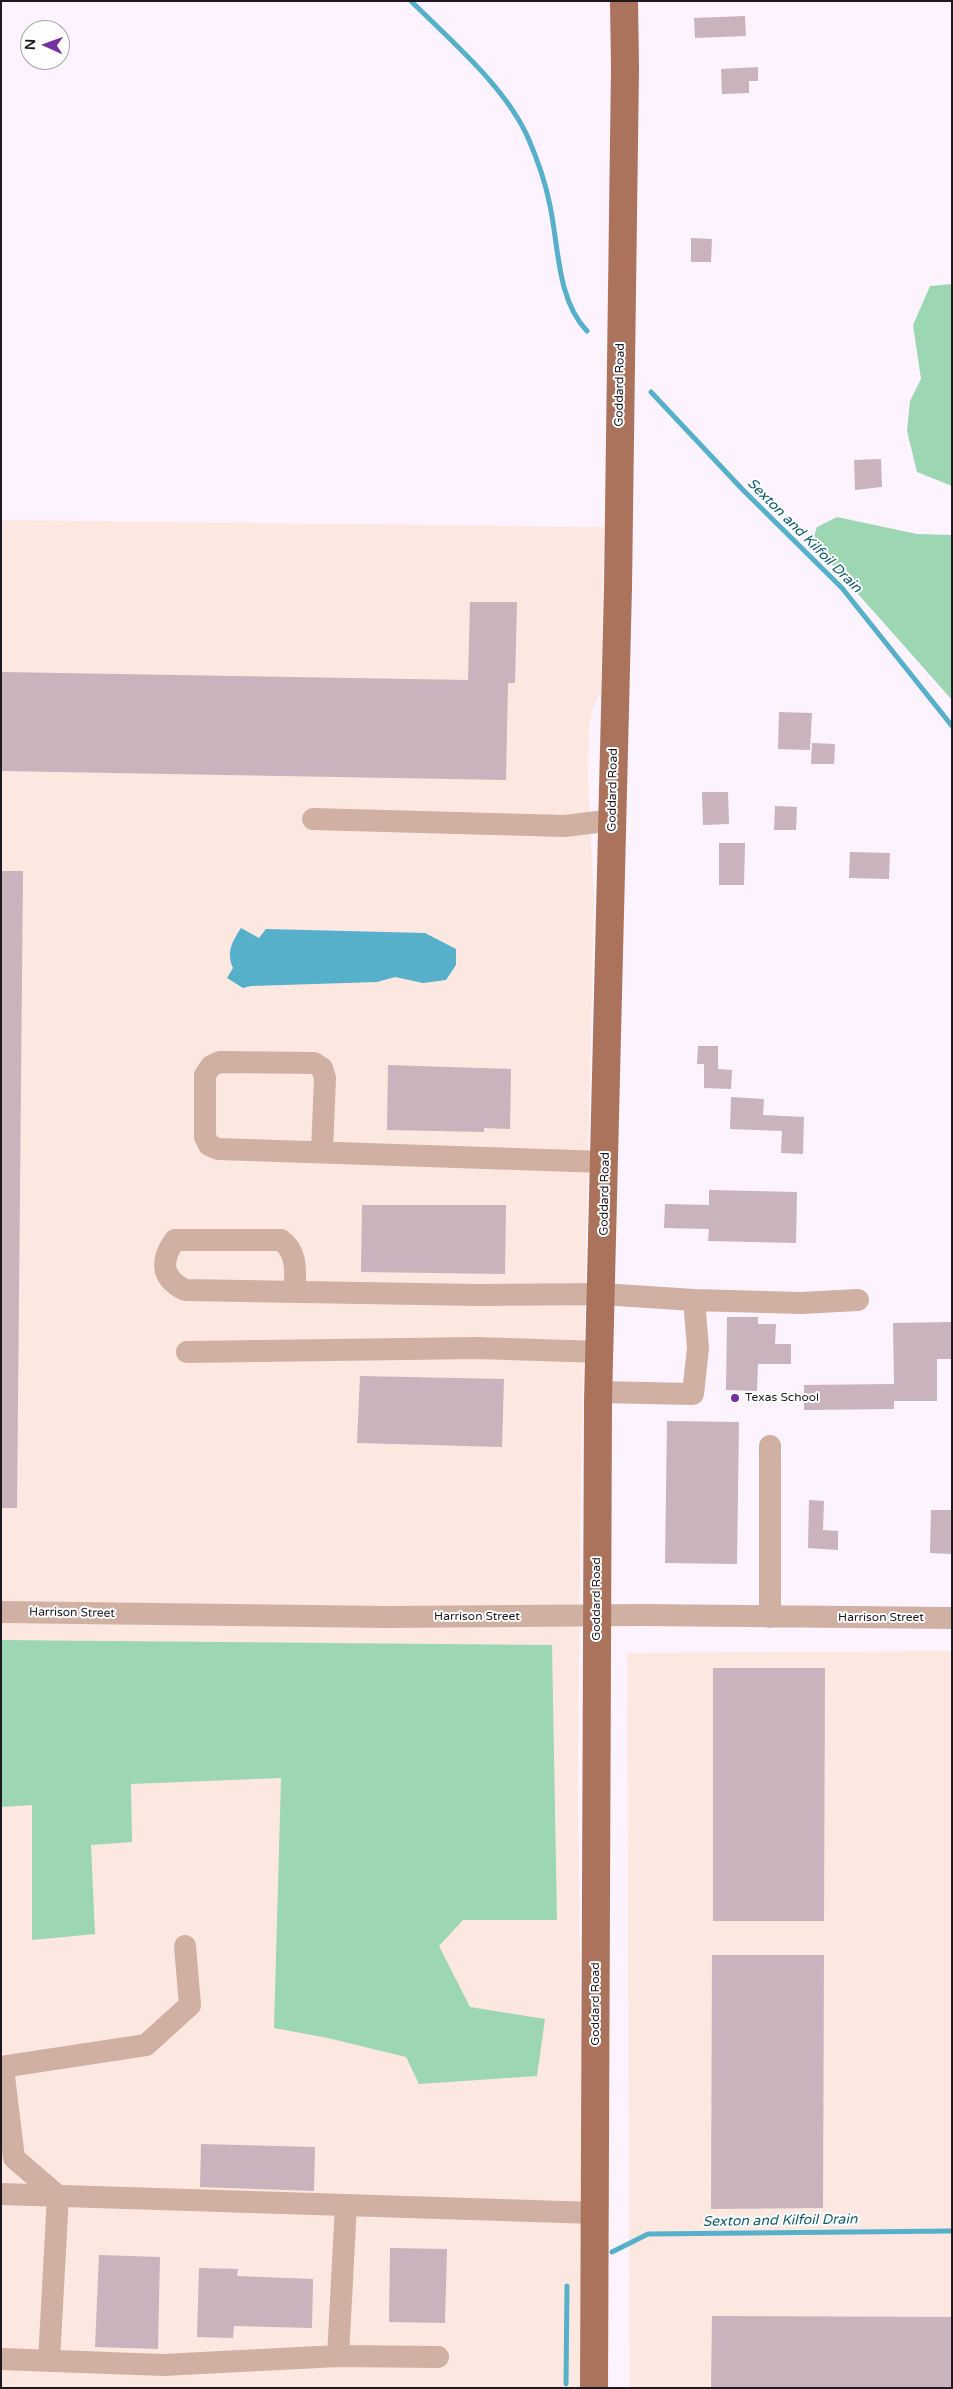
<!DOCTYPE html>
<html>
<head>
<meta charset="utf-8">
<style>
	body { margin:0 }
	#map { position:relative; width:953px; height:2389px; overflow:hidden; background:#fcf3fe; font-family:"Varela Round",sans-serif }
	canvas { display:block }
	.frame { position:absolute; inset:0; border:2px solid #1e191f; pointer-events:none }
	.north { position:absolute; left:20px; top:20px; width:50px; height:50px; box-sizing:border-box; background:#fff; border:1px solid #a5a3a5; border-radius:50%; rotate:272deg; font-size:14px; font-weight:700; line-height:20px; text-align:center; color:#1e191f }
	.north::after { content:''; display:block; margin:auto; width:18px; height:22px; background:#742fa3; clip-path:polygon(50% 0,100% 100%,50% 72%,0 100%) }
</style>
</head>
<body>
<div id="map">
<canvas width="953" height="2389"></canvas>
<div class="frame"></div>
<div class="north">N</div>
</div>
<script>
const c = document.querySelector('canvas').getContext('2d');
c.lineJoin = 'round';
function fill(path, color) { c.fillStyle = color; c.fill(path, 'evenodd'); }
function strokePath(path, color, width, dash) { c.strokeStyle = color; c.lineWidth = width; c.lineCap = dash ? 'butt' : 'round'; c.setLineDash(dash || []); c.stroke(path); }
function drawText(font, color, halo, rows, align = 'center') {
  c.font = font + ' "Varela Round",sans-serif'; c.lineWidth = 4; c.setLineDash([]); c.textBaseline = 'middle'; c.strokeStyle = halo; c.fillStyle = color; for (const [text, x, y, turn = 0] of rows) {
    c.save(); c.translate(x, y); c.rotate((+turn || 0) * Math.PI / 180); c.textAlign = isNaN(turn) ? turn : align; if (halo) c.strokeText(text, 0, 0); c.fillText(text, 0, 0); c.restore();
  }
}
fill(new Path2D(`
	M1,520L604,527L601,690L592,711L589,727L588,778L594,899L581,1478L578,1775L581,2082L580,2388H1Z
	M952,1651V2388H630L627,1653Z`), '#fce8e1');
fill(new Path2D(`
	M952,284V486L917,472L907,431L910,401L921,379L913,325L930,286Z
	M837,517L917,534L952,535V700L812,542L817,527Z
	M1,1640L552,1645L557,1920H463L439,1946L470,2007L545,2019L537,2076L419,2084L406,2057L328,2038L274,2028L281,1778L131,1784L132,1842L91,1845L95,1934L32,1940V1805L1,1807Z`), '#9dd6b2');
fill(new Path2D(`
	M241,928L259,938L266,929L425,933L456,949V965L446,980L423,983L395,977L377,982L251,986L243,988L227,978L233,968C226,952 232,942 241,928Z`), '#56b0c9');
strokePath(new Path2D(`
	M411,1C451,41 507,88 529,140C537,159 545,181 549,201C559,243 556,299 587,331
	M651,392L743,490L842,588L952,726
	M612,2252L648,2234L952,2231
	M566,2384L567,2286`), '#56b0c9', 5);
fill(new Path2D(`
	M745,16L746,36L695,38L694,18Z
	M758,67V81H749V93L722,94L721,69Z
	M691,238L712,239L711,262H691Z
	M881,459L882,487L855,490L854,460Z
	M470,602H517L515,683H508L506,780L1,771V672L468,680Z
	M779,712L812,713L810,750L778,749Z
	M812,743L835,744L834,764H811Z
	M702,792H728L729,824L703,825Z
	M775,806L797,807L796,830H774Z
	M719,843H745L744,885H719Z
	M850,852L890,853L889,879L849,878Z
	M1,871H23L17,1508H1Z
	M698,1046H718V1069L732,1070L731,1089L704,1088V1064H697Z
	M388,1065L511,1069L510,1129L484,1128V1132L387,1130Z
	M731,1097L764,1099L763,1115L804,1117L803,1154L781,1153L782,1131L730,1129Z
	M709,1190L797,1192L796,1243L708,1241L709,1229L664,1228L665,1204L709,1205Z
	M362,1205H506L505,1274L361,1272Z
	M727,1317H758V1324H776L775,1344H791V1364H758L757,1391L726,1390Z
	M952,1322V1359H937V1401H894V1409L804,1410V1385L894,1384L893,1323Z
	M360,1376L504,1379L502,1447L357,1443Z
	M667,1421L739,1422L737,1564L665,1563Z
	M809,1500L824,1501L823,1530L838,1531V1550L808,1548Z
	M931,1510H952V1554L930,1553Z
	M713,1668H825L824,1921H713Z
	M712,1955H824L823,2208L711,2209Z
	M201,2144L315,2147L314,2191L200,2187Z
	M390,2248L447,2249L445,2323L389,2322Z
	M99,2255L160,2257L158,2349L95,2347Z
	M199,2268L238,2269L237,2276L313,2279L312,2328L234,2326L233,2338L197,2337Z
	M712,2316L952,2317V2388H711Z`), '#c9b3bd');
strokePath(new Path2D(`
	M313,819L565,826L613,820
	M322,1151L325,1078L322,1068L314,1063L220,1062L211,1066L205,1075V1137L209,1145L218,1149L605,1162
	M295,1291C295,1271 298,1253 281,1240H175C160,1261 161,1278 185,1290L478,1295L602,1294L694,1300L801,1303L858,1300
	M187,1352L477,1348L600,1352
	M598,1392L693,1394L698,1348L694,1300
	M770,1446V1617
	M1,1612L388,1617L642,1615L952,1618
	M1,2067L146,2045L190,2005L185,1946
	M3,2068L14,2158L58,2196L49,2361
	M1,2194L595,2213
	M338,2356L346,2205
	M1,2359L163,2365L338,2356L438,2357`), '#d0b0a3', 22);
strokePath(new Path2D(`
	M594,2388L598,1401L618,587L625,68L624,1`), '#ab735c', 28);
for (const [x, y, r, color] of [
	[735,1398,5,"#742fa3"]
]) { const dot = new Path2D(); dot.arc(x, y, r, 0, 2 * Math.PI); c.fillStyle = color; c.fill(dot); strokePath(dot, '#fff', 2); }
drawText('12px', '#1e191f', '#fff', [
	["Goddard Road",620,385,-89],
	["Goddard Road",613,790,-89],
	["Goddard Road",605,1194,-89],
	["Goddard Road",597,1599,-90],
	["Harrison Street",72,1613,1],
	["Harrison Street",477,1617],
	["Harrison Street",881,1618],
	["Goddard Road",596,2004,-90]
]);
drawText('12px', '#1e191f', '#fff', [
	["Texas School",745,1398]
], 'left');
drawText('italic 14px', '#115c6e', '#fff', [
	["Sexton and Kilfoil Drain",804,536,45],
	["Sexton and Kilfoil Drain",780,2221,-1]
]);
</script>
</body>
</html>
